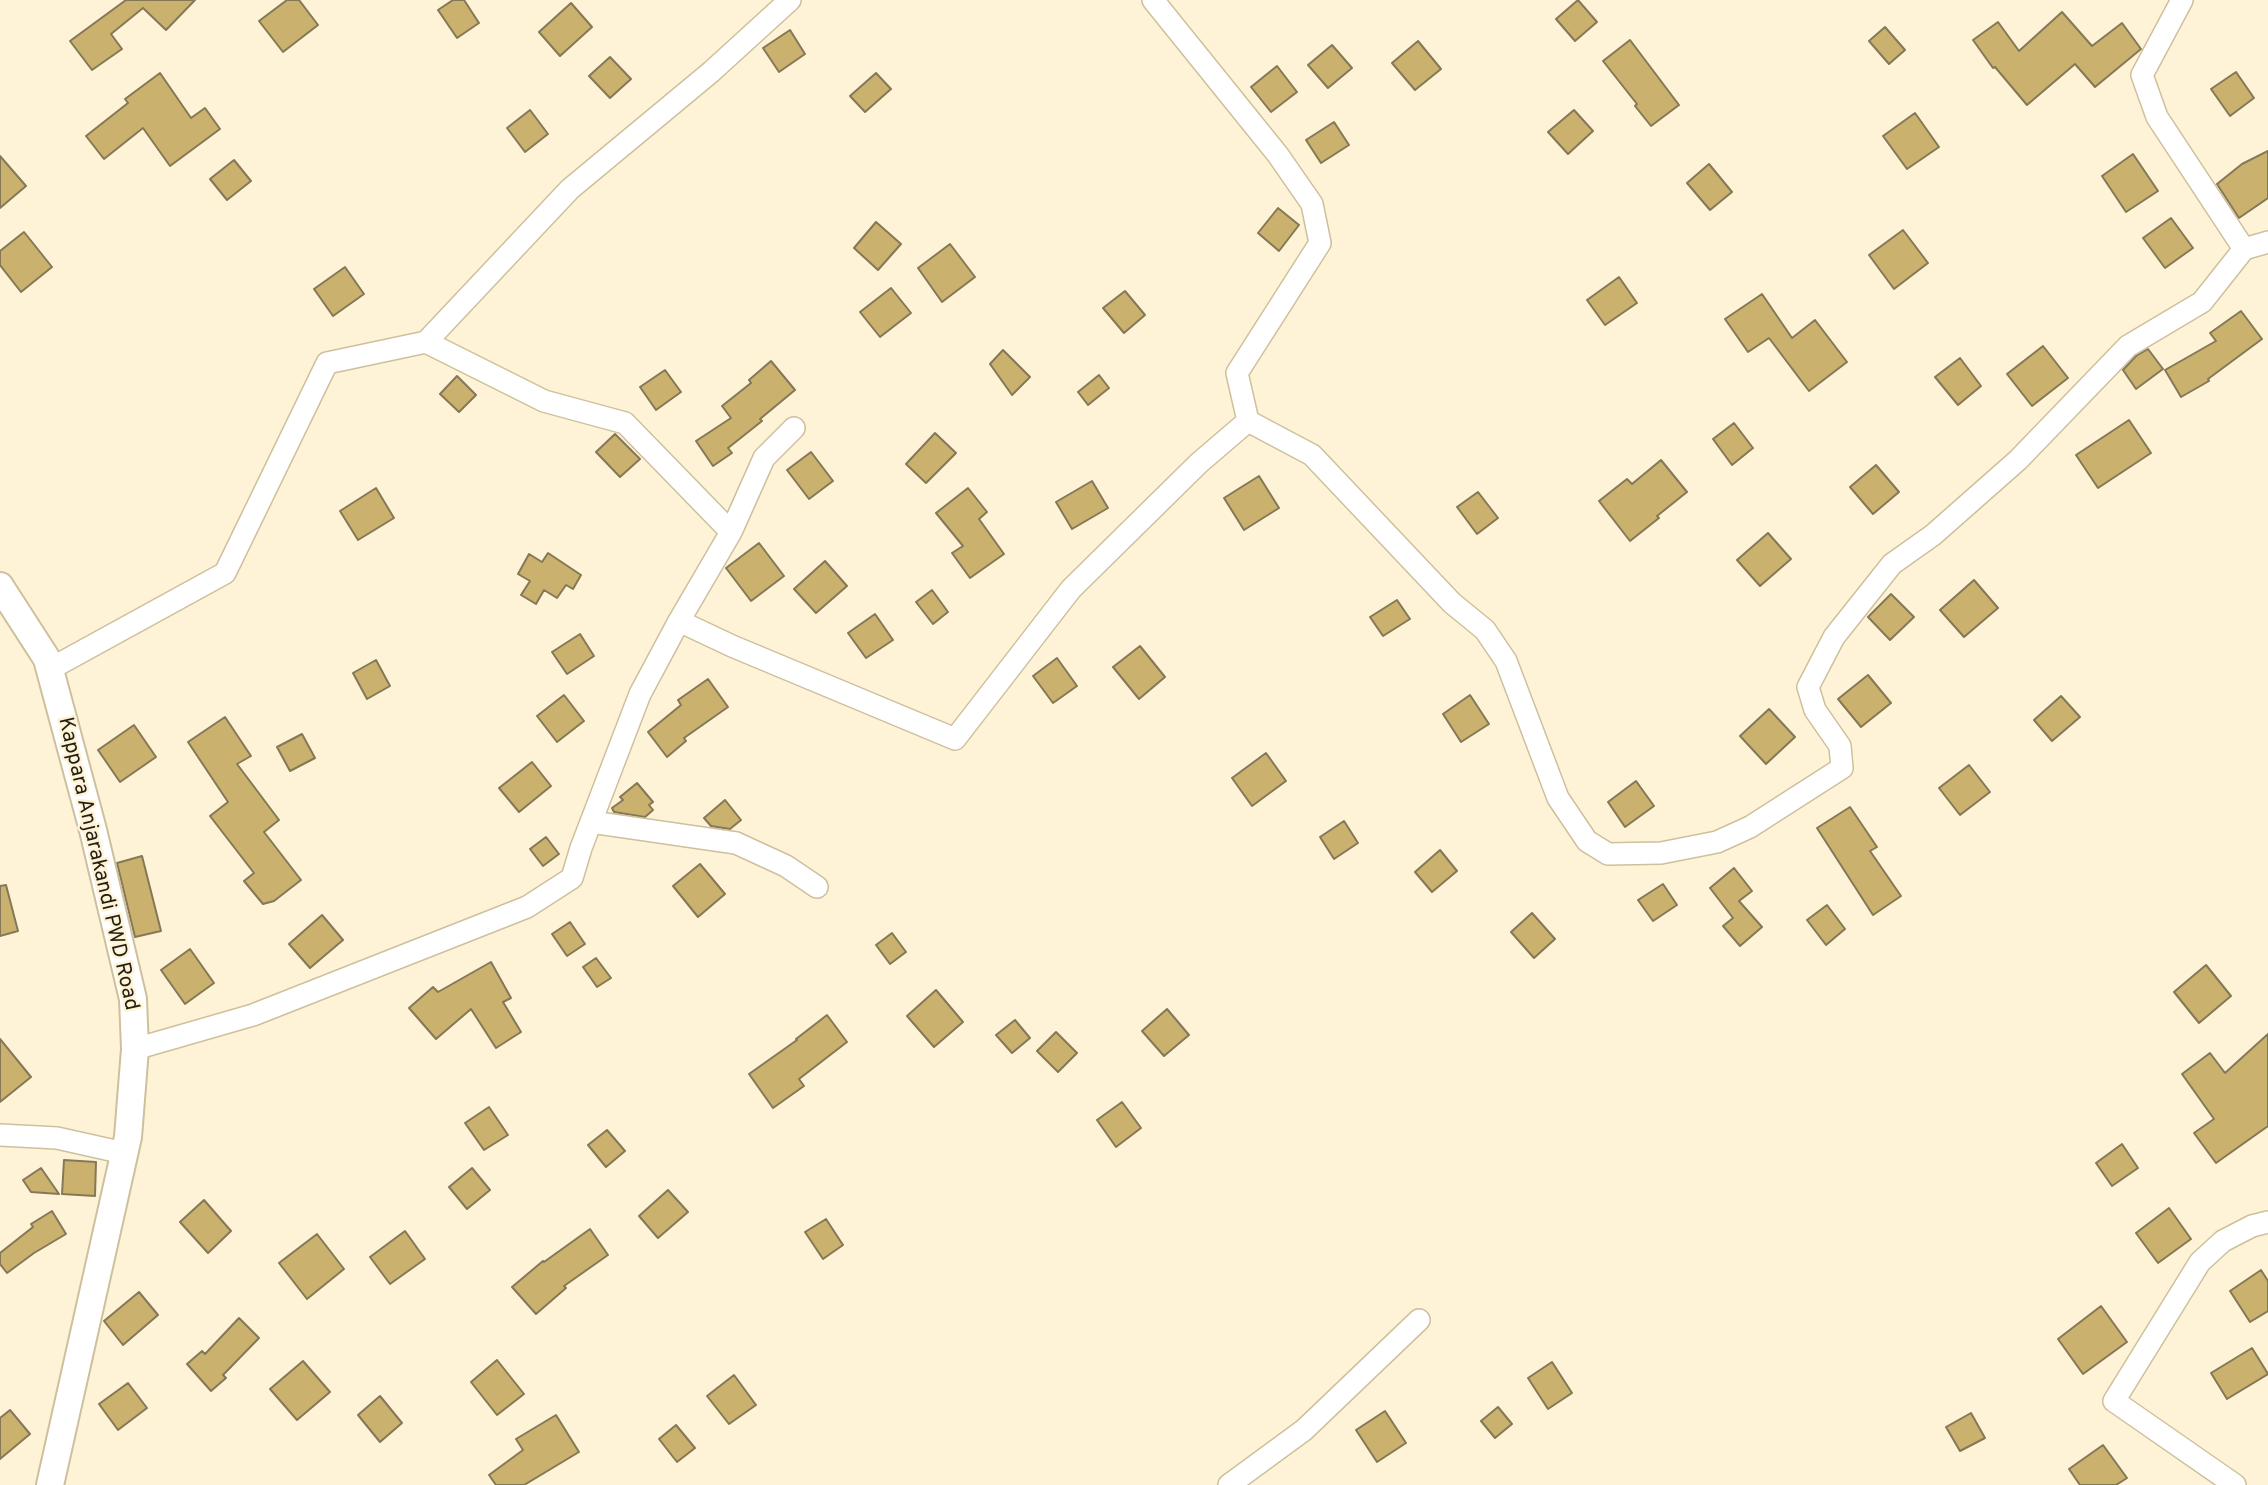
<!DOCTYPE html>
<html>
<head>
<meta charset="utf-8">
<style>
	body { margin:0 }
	canvas { display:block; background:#fff3d7 }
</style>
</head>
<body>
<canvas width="2268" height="1485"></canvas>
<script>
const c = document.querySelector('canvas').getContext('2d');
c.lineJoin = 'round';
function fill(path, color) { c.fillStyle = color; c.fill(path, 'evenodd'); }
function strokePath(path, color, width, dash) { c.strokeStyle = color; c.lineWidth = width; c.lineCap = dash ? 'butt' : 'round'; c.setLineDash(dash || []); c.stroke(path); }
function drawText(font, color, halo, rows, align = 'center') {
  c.font = font + ' Overpass,sans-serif'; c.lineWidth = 5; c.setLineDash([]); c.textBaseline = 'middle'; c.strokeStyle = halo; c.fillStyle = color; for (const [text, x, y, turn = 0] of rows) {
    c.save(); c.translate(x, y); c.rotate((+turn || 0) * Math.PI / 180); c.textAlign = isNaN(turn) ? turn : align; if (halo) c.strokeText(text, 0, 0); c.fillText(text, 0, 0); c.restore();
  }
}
const building = new Path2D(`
	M126,0H195L166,30L143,8L111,34L122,49L92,70L70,41Z
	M287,0H299L318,25L283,52L259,21Z
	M453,0H464L479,23L457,38L438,10Z
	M1578,0L1597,22L1575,41L1556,19Z
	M571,3L592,27L560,56L539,32Z
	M2062,12L2092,46L2122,23L2141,49L2095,87L2075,64L2027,105L1995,67L1993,68L1973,40L1998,22L2019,51Z
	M1885,27L1905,50L1889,64L1869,41Z
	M790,30L805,54L779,72L763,48Z
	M1630,40L1679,105L1651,126L1635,106L1637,104L1603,61Z
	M1418,41L1441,69L1415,90L1392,63Z
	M1332,45L1352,68L1328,88L1308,65Z
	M610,57L631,79L610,98L589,76Z
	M1277,66L1297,92L1271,112L1251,87Z
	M2236,72L2254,98L2230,116L2211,89Z
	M160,73L191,118L205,108L220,129L170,166L143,128L104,159L86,136L128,103L125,99Z
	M876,73L891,89L865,112L850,96Z
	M530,110L548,134L525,152L507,128Z
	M1574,110L1593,131L1568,154L1548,132Z
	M1915,113L1939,147L1907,169L1883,136Z
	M1334,122L1349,145L1321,163L1306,140Z
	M2268,151V198L2239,218L2217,184L2242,164Z
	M2133,154L2158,191L2126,212L2102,176Z
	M0,156L26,186L0,208Z
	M234,160L251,181L227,200L210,179Z
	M1709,164L1732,192L1710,210L1687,183Z
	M1278,208L1299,225L1279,251L1258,233Z
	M2171,218L2193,248L2165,268L2143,238Z
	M876,222L901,244L878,270L854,248Z
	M1903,230L1928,263L1894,289L1869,255Z
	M24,232L52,267L21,292L0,265V251Z
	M950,244L975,277L942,302L918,268Z
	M345,267L364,294L333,316L314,289Z
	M1619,277L1637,303L1605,325L1587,300Z
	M891,288L911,313L880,337L860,312Z
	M1125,291L1145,315L1124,333L1103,308Z
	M1762,294L1792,338L1815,320L1847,362L1809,391L1769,338L1748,352L1725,319Z
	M2241,311L2262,339L2208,379L2209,381L2181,397L2165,370L2216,341L2210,333Z
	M2043,346L2068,378L2032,406L2007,374Z
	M2148,349L2163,369L2136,389L2123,370L2136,356Z
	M1003,350L1030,377L1012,395L990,364Z
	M1960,358L1981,386L1958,405L1935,377Z
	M771,361L795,390L760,419L762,421L728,448L732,453L713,466L696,441L731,418L722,406L751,383L749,380Z
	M665,370L681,392L656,410L640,387Z
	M1099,375L1109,388L1088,405L1078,392Z
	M457,376L476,395L459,412L440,394Z
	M2129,420L2151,453L2098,488L2076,455Z
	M1734,423L1753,448L1732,465L1713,439Z
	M935,433L956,453L926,483L906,464Z
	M615,434L640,459L620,477L596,452Z
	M811,452L833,481L809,499L787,470Z
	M1661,460L1687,492L1657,516L1659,518L1630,541L1599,501L1627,479L1632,484Z
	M1876,465L1899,492L1873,514L1850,487Z
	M1259,476L1279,508L1244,530L1224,498Z
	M1092,481L1108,508L1072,529L1056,502Z
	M376,488L394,518L358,540L340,511Z
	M968,488L987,512L979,519L1004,554L970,578L952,553L963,546L936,513Z
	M1478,492L1498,518L1477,534L1457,507Z
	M1768,533L1791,559L1760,586L1737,560Z
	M759,543L784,576L751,601L726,568Z
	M548,553L581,575L573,589L566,585L557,598L544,590L536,604L521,595L530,581L518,574L529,554L542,562Z
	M825,561L847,586L816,613L794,589Z
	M1974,580L1998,608L1964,637L1940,610Z
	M932,590L948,612L933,624L916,602Z
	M1891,594L1914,617L1890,640L1868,617Z
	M1397,600L1410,619L1383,636L1370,617Z
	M875,614L893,640L866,658L848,633Z
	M580,634L594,656L567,674L552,652Z
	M1140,646L1165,677L1139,699L1113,667Z
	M1057,658L1077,686L1053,703L1033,676Z
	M376,660L390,686L367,699L353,673Z
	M1868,675L1891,703L1861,727L1838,699Z
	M708,679L728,707L684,738L686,741L667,757L648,732L681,705L678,700Z
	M564,695L584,721L557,742L537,716Z
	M1470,695L1489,724L1461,742L1443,714Z
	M2061,696L2080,717L2052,741L2034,720Z
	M1769,709L1795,737L1766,764L1740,736Z
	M225,717L251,756L237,764L279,820L264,832L301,880L274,901L263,904L244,881L254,873L210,816L228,802L188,742Z
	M134,725L156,757L120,782L98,750Z
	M302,734L315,758L290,771L277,747Z
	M1266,753L1286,781L1252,806L1232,778Z
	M532,762L551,786L519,812L499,788Z
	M1969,765L1990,792L1960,815L1939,788Z
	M1636,781L1654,806L1625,827L1608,802Z
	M637,783L653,802L649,805L653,810L645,817L614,812L612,808L623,800L620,797Z
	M725,800L741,820L730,829L711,826L704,818Z
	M1850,807L1877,847L1870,851L1901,896L1873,915L1817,828Z
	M1344,821L1358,843L1334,859L1320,837Z
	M546,837L559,854L543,866L530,849Z
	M1440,850L1457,871L1432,892L1415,872Z
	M142,856L161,931L135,937L117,863Z
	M700,864L725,894L698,917L673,886Z
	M1734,868L1752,891L1739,901L1762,927L1740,946L1723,926L1733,918L1710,888Z
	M1663,884L1677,905L1653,921L1638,900Z
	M6,885L18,931L0,936V886Z
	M1827,905L1845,929L1826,945L1807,920Z
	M1532,913L1555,939L1534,958L1511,932Z
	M322,915L343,940L310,968L289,944Z
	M570,922L585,944L567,956L552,934Z
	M892,933L906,952L890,964L876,945Z
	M190,949L214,983L185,1004L161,970Z
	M596,958L611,978L597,987L583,967Z
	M491,962L511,998L503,1002L521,1032L496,1048L471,1009L436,1039L409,1008L433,987L438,992Z
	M2206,965L2231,996L2199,1023L2174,992Z
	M936,990L963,1022L934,1047L907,1016Z
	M1167,1009L1189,1035L1164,1056L1142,1031Z
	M827,1015L847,1042L799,1079L804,1086L773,1108L749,1074L797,1040L796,1039Z
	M1015,1020L1030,1038L1012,1053L996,1035Z
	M1056,1032L1077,1053L1058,1072L1037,1051Z
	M2268,1034V1126L2216,1163L2194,1133L2214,1119L2182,1074L2210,1053L2225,1073Z
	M0,1039L31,1077L0,1102Z
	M1122,1102L1141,1128L1116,1147L1097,1120Z
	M489,1107L508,1135L484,1150L465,1123Z
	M607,1130L625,1151L606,1167L588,1145Z
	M2122,1144L2138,1168L2112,1186L2096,1163Z
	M64,1160L96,1162L95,1196L62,1194Z
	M41,1168L59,1194L31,1192L23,1180Z
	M472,1168L490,1190L467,1209L449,1187Z
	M668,1190L688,1212L658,1238L639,1216Z
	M204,1200L231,1231L208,1253L180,1222Z
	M2169,1208L2191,1239L2158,1263L2136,1233Z
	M52,1211L66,1234L34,1253L7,1273L0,1264V1253L33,1227L31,1224Z
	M826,1219L843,1245L823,1259L805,1232Z
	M590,1229L608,1255L564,1286L566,1288L536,1314L512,1287L543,1261L544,1262Z
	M405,1231L425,1259L390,1284L370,1257Z
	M317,1234L344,1269L307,1299L279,1263Z
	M2261,1270L2268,1281V1311L2250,1322L2230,1291Z
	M139,1292L158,1315L123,1345L104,1321Z
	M2101,1306L2127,1342L2083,1374L2058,1339Z
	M239,1318L259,1338L223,1375L226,1378L211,1391L187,1364L202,1351L205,1354Z
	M2252,1348L2268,1374L2227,1399L2211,1373Z
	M497,1360L524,1394L497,1415L471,1382Z
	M303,1361L330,1392L297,1420L270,1389Z
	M1552,1362L1572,1393L1548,1409L1528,1378Z
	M734,1375L756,1405L729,1424L707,1396Z
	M128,1383L147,1408L118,1430L99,1404Z
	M380,1396L402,1423L380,1442L358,1415Z
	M1498,1407L1512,1424L1495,1438L1481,1421Z
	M10,1410L30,1434L0,1459V1418Z
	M1385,1411L1406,1443L1377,1462L1356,1430Z
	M1971,1413L1985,1438L1960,1451L1946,1427Z
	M556,1415L579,1452L524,1485H496L489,1475L523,1450L516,1439Z
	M676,1425L695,1448L677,1462L659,1439Z
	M2103,1445L2127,1478L2116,1485H2080L2069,1469Z`);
fill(building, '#cbb16e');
strokePath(building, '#847857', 2);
const minor = new Path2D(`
	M2182,0L2142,75L2157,117L2244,249
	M426,342L570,189L711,72L790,0
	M1248,421L1312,455L1452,603L1485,630L1506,661L1558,798L1587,841L1608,854L1661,853L1717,842L1750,827L1842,768L1840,746L1815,710L1808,687L1834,637L1892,564L1933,535L2018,460L2128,346L2202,302L2244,249L2268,242
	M731,532L764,458L794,428
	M50,669L225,573L327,363L426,342L544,401L625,423L731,532L679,621L732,646L955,739L1071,589L1199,463L1248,421L1237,373L1320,243L1312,204L1278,155L1153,0
	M591,822L736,843L786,866L817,887
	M135,1049L253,1015L527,907L572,878L581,848L640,694L679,621
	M0,1135L57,1138L115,1151L126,1149
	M1229,1485L1304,1430L1419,1320
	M2235,1485L2114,1401L2200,1262L2223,1241L2252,1226L2268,1222`);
const major = new Path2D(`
	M0,586L47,659L93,830L133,999L135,1049L128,1137L50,1485`);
strokePath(minor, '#cec09d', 24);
strokePath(major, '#cec09d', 30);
strokePath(minor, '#fff', 21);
strokePath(major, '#fff', 26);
drawText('21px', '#231e11', '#fff3d7', [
	["Kappara Anjarakandi PWD Road",97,864,77]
]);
</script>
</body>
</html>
